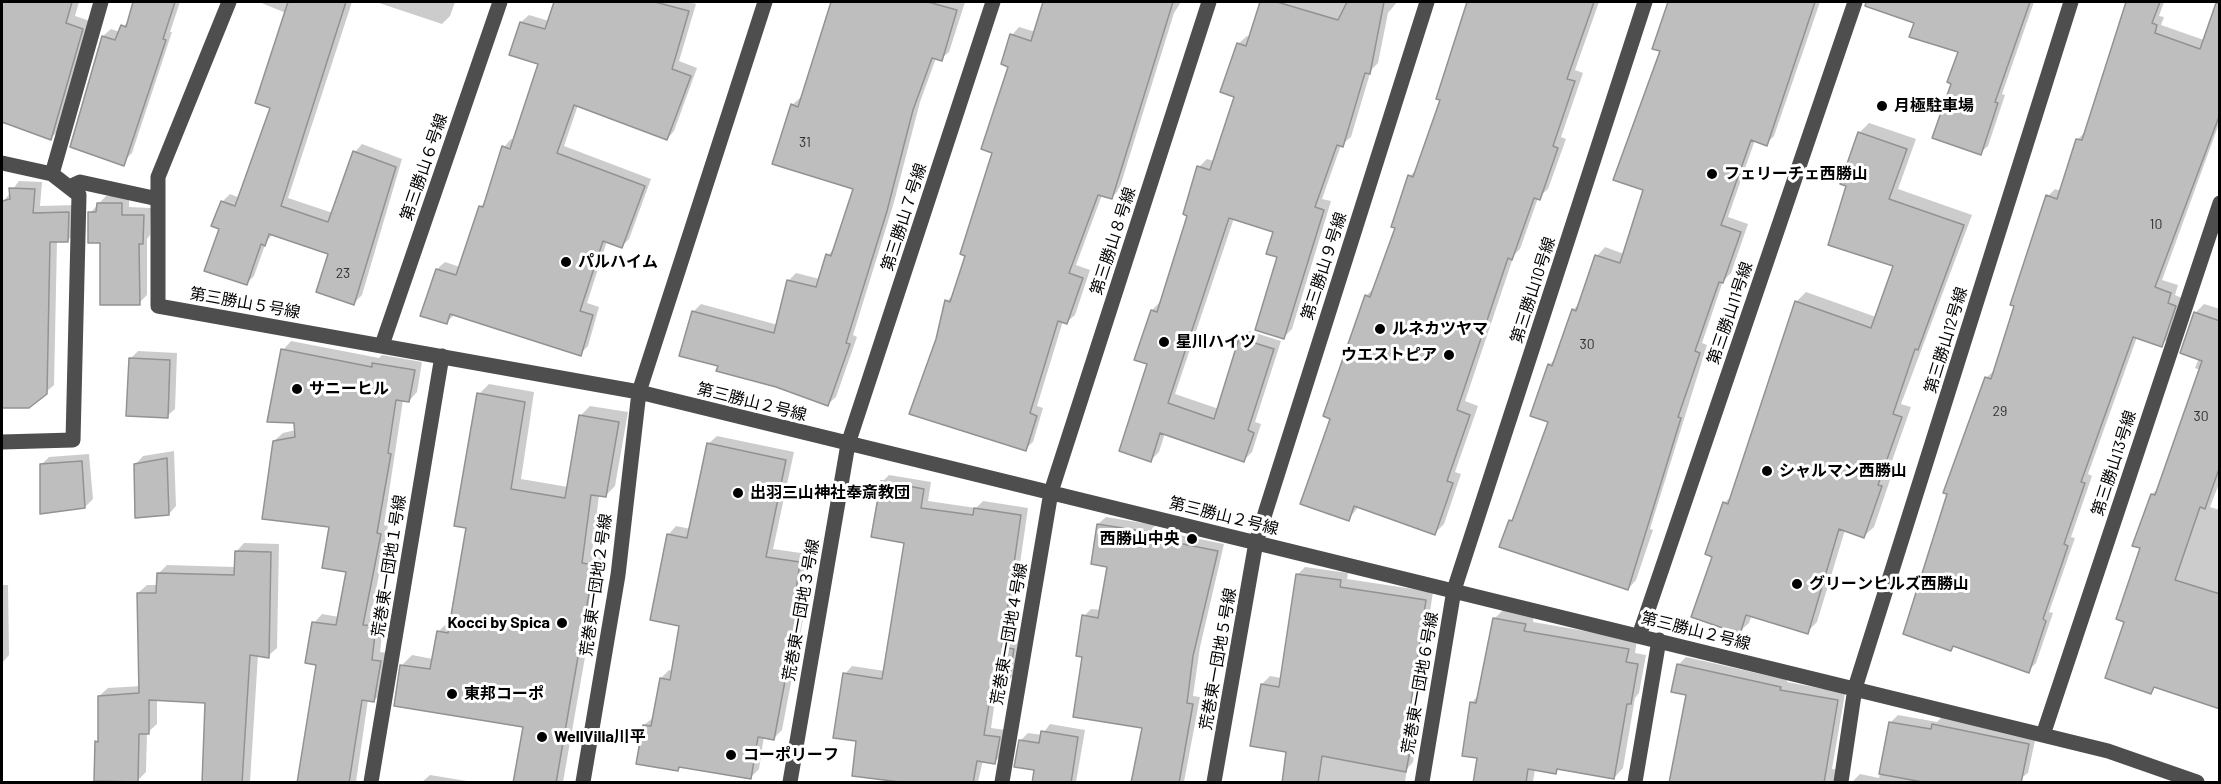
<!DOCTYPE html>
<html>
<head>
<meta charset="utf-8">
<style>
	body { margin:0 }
	#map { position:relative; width:2221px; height:784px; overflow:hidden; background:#fff; font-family:Barlow,sans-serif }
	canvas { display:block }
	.frame { position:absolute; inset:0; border:3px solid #000; pointer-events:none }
</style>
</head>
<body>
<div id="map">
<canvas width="2221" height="784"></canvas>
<div class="frame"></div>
</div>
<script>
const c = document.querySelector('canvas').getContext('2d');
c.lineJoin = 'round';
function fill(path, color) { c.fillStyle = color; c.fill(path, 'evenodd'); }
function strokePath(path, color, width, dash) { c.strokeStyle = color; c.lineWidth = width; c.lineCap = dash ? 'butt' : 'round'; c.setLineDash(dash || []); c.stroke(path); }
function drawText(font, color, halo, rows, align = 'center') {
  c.font = font + ' Barlow,"Noto Sans JP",sans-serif'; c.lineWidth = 6; c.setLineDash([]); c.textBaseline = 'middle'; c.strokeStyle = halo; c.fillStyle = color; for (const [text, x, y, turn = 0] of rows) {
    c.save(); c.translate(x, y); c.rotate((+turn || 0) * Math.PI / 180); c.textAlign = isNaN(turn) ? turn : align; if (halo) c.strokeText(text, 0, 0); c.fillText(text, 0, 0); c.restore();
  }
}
fill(new Path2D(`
	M2,2H79L75,16L90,21L59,130L51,138L2,123Z
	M135,2H180L170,32H172L132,153L124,161L103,36L111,29L120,32L130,18Z
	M259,2H352L288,198L333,213L355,152L362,144L402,159L362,295L354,303L330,253L273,234L266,242L254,276L246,284L221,228L222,202L230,194L240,198L272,107L286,13Z
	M376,2H455L450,16L442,24Z
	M556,2H688L696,4L679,61L697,68L674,131L667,139L578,105L564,146L651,179L629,239L621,247L607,241L587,303L599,307L588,346L580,354L454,315L446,323L422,315L437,269L445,262L460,267L480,207L487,200L504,147L511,139L514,140L540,63L521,22L529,15L549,21Z
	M833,2H965L949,52L941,59L936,58L920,102L894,202L853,335L857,337L836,397L828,404L720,365L693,312L701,304L778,325L788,281L796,273L820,279L828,255L836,247L855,189L792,105L800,98H803Z
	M1045,2H1181L1174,13L1119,190L1112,197L1102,195L1076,265L1090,270L1075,315L1067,322L1063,321L1037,406L1043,408L1033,442L1025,449L938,339L947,301L954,294L967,255L994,152L1010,66L1012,35L1019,27L1036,32Z
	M1261,2H1397L1388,13L1378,63L1371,70L1351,137L1341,145L1322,199L1331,201L1292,329L1284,337L1275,231L1234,218L1175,394L1219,409L1241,339L1249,331L1281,341L1255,422L1261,424L1252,452L1244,460L1165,433L1159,452L1151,460L1149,363L1136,359L1152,310L1160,302L1189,215L1199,167L1207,159L1214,161L1236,96L1238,44L1247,36L1250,37Z
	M1469,2H1599L1575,70L1583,73L1561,137L1566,139L1548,189L1538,198L1520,249L1514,255L1465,401L1478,406L1455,472L1461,474L1444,524L1435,533L1359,506L1348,520L1332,418L1366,296L1375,287L1397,227L1410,176L1418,168L1442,99L1437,98Z
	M1669,2H1820L1774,136L1766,144L1755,140L1728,217L1748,224L1731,273L1723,281L1702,343L1707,345L1650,529L1653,530L1636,580L1628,589L1510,521L1515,516L1550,421L1549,365L1557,357L1573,310L1581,302L1597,256L1605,247L1624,254L1645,189L1662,51L1654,48Z
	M1910,2H2034L2002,94L2005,95L1988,146L1980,153L1953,83L1960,51L1916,22L1905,18Z
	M2122,2H2164L2159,16L2164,17L2161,25L2204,40L2220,2V121L2162,280L2178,285L2175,295L2182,298L2169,338L2161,345L2137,337L2088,474L2092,476L2071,537L2075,538L2049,612L2053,613L2036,663L2028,671L1955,645L1951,649L1986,378L1995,370L2048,196L2055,189L2061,191L2078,139L2085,132L2127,3Z
	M1869,123L1916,139L1898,189L1972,215L1901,404L1911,407L1887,475L1891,477L1874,527L1864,536L1845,530L1817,622L1807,632L1752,615L1749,623L1739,632L1714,556L1724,503L1733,495L1796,302L1806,292L1876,317L1895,265L1848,185L1859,133Z
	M19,181L42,182L40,206L76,205L75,233L67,241H57L54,385L29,407H2L4,201Z
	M106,196H129V207L151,208L150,235L147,239V295L139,303L101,242L90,213Z
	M2204,304L2220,309V481L2210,507L2220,510V707L2156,686L2151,692L2126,621L2152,494L2160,487L2200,370L2195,368L2199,358L2195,313Z
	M291,341L379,358L382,355L422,362L417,392L409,401L403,400L384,525L388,526L371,617L384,618L380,652L389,653L382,692L374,701L368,700L356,782H299L317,664L314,623L322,614L339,617L348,571L331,526L274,441L283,433L296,430L283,350Z
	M138,351L177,353L175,409L167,416L130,359Z
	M489,384L534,392L521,479L568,487L580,416L590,406L628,412L615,486L605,496L599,495L592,553L603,555L563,782H515L524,726L402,665L412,655L433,659L438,632L448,622L451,623L468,527L479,394Z
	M717,436L794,452L773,549L808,554L801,597L807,598L782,730L774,738L764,736L759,769L750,778L681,766L678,770L644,725L654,717L661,678L669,670L673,671L681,625L668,535L676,526L691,529L708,444Z
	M174,451L176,506L169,514L136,464L143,456Z
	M89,454L93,499L85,507L41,465L49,457Z
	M889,475L931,482L928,501L976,508L983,501L1028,508L1009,640L1020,641L1016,673L1009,680L998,679L991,728L1006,730L1002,754L995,762L983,760L978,782H920L858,740L845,674L852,666L885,671L905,542L882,482Z
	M1106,517L1155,525L1154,530L1224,544L1200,647L1193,696L1200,697L1184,782H1132L1144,726L1084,656V616L1091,609L1101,610L1109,565L1098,524Z
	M244,543L279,544L277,648L268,656L258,655L250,782H203L207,702L157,699V724L147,733L146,772L137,781L96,742L100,739L99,696L108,688L141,686L138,593L147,585H158V574L167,565L235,567L236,552Z
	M1305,567L1348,573L1347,579L1433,592L1415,710L1422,711L1413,762L1407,769L1405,782H1283L1288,751L1262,684L1270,676L1281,678L1298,574Z
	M2,585H8L9,655L2,663Z
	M1504,609L1534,615L1533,622L1637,640L1635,653L1646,655L1639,693L1635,698L1623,768L1614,778L1560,768L1555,772L1535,769L1533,782H1475L1479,756L1471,703L1479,695L1494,619Z
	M1686,657L1787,680V682L1845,693L1832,769L1839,770L1845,782H1670L1688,694L1678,665Z
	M1898,715L1937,722L1942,717L2036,736L2028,773L2016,782H1852L1860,774L1879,778L1890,723Z
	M1050,724L1085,730L1076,782H1034L1036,769L1020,741L1028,733L1042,735Z
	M430,775L473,782H422Z`), '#0003');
const building = new Path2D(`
	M2,2H72L66,23L83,29L51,140L2,122Z
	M133,2H175L163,39L166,40L124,166L70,147L102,36L115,40L121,25L126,27Z
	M288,2H346L281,206L328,222L353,151L396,167L354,305L316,292L328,254L269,234L265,246L261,244L247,285L204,271L219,229L211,226L221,201L235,206L270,108L255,103Z
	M554,2H655L689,11L672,69L691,76L667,140L574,105L557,153L645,186L622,248L603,241L580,311L593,315L581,356L450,314L447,324L420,316L436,269L456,275L479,206L483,207L502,146L510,149L538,64L509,55L520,22L545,29Z
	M831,2H928L957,10L942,61L932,58L913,110L887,211L846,343L850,344L828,406L776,387L716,371L718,366L679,356L692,311L774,333L787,280L816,287L826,254L831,256L853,189L772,164L791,104L798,107Z
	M1043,2H1173L1112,199L1098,195L1069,273L1083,278L1067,324L1058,321L1030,413L1037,416L1026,451L909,414L936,339L945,300L950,302L965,256L960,254L992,153L981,149L1008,67L1001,64L1010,34L1031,41Z
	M1260,2H1277L1338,20L1347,2H1384L1370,74L1365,73L1343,147L1337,145L1315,207L1324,210L1284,339L1255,330L1277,257L1266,254L1273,232L1229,218L1168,403L1214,419L1239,338L1274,349L1248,430L1254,433L1244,462L1160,433L1151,462L1119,451L1147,364L1134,360L1151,310L1157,312L1187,216L1183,214L1197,166L1210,170L1234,97L1220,92L1237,43L1246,46Z
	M1467,2H1594L1567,79L1575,81L1553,146L1558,148L1540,200L1534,198L1512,260L1508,258L1457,410L1470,415L1447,481L1453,483L1435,535L1354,506L1349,521L1300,504L1330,419L1323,416L1365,295L1370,297L1395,228L1391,227L1408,175L1413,177L1440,100L1436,99Z
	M1668,2H1815L1767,146L1751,140L1721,225L1741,232L1723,283L1719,282L1695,351L1700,353L1678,417L1681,418L1628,590L1499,547L1509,520L1512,521L1548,422L1530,416L1548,364L1552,366L1572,309L1576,311L1595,255L1620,263L1643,190L1613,180L1660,51L1652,49Z
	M1866,2H2030L1995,102L1998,103L1981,155L1932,138L1951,84L1947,82L1958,52L1909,37L1914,23L1865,6Z
	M2126,2H2160L2152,23L2157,25L2155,33L2200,49L2216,3L2220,4V114L2155,287L2171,293L2168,303L2176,306L2162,347L2133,337L2081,482L2085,483L2064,544L2068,546L2043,619L2046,621L2029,673L1953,646L1951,651L1903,634L1947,494L1943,493L1985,377L1991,379L2014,306L2010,305L2046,195L2057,199L2076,139L2082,140Z
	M1858,132L1907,149L1889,199L1964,225L1918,350L1915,349L1893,414L1902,417L1878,485L1882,486L1864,538L1839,529L1808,634L1746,615L1740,634L1691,617L1712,557L1705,554L1723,502L1728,504L1795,301L1871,328L1893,266L1828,245L1846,186L1840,184Z
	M9,188L35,189L33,213L69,212L68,242H50L47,394L29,408H2V201L10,199Z
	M97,203H122V215H144L143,244H139L140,305H100V243H88V212H96Z
	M2194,312L2220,321V466L2205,509L2200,507L2175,580L2220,594V709L2154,687L2151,694L2105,678L2124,622L2116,619L2140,548L2132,546L2151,494L2155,495L2202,361L2180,353Z
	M281,349L372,367V363L415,370L409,402L396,400L388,453L391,454L377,533L381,534L363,625L376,626L372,660L381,661L374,702L362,700L349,783H297L316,665L305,663L312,622L336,625L346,572L322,568L329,527L262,519L273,441L295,437L294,423L267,422Z
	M129,358L170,360L168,418L126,416Z
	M477,393L525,402L511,489L565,498L579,415L619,422L606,497L591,495L582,563L594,565L556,783H513L523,727L394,706L400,665L430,669L437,631L448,633L466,528L454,526Z
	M707,443L786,460L766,557L800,562L794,605L799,606L774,740L758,737L751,779L679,767L678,771L636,764L643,725L651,726L660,678L670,680L679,626L650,620L667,534L687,538Z
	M167,458L169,515L135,518L134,464Z
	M82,461L85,508L40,514V464Z
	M881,481L924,489L921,508L973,515L974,508L1021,515L1002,647L1014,649L1010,675L1009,682L993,679L984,735L1000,737L995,764L977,761L973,783H908L852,776L856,741L833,738L843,673L882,679L904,543L871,537Z
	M1097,524L1148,532V537L1218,551L1193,656L1187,703L1193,704L1179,783H1131L1142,728L1073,717L1082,657L1076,656L1082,615L1098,618L1107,567L1091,564Z
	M235,551L271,552L269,658L250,655L242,783H202L205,703L149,700V734H139L138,782L94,781L95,741L98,742V696L139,693L137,593H156L157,573L234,575Z
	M1296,574L1341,580L1340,587L1426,600L1409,717L1416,719L1406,772L1322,756L1318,783H1282L1286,752L1250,746L1261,684L1279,687Z
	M1493,618L1526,624L1524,631L1629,649L1626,662L1638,664L1631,704H1627L1614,779L1557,769L1556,774L1528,769L1526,783H1473L1477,758L1462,756L1470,702L1476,703Z
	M1677,664L1781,687L1780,690L1838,700L1824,783H1669L1686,695L1671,692Z
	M1889,722L1931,729L1932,724L2029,744L2021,783H1928L1879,774Z
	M1041,731L1078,737L1071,783H1032L1034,770L1014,767L1019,740L1039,743Z`);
fill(building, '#bebebe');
strokePath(building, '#929292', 1.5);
strokePath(new Path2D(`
	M229,2L158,177V306L639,392L618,575L583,782
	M765,2L639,392L2108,751L2197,782
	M2,163L52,174L79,195L73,440L2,442
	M52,174L101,2
	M69,187L80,182L158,199
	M382,345L500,2
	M1639,636L1855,2
	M2043,735L2220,203
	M371,782L442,356
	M790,782L848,444L993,2
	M1002,782L1051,492L1209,2
	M1214,782L1256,542L1427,2
	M1422,782L1454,590L1645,2
	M1635,782L1659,640
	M1841,782L1855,688L2071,2`), '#4e4e4e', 15);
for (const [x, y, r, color] of [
	[1882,106,6,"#000"],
	[1712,174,6,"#000"],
	[566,262,6,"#000"],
	[1380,329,6,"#000"],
	[1164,342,6,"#000"],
	[1449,355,6,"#000"],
	[297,389,6,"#000"],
	[1767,471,6,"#000"],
	[738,493,6,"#000"],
	[1192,539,6,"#000"],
	[1797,584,6,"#000"],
	[562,623,6,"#000"],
	[452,694,6,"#000"],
	[542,737,6,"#000"],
	[731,755,6,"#000"]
]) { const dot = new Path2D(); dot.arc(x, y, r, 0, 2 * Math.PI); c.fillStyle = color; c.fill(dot); strokePath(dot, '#fff', 2); }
drawText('14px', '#303030', null, [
	["31",805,142],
	["10",2156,224],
	["23",343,273],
	["30",1587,344],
	["29",2000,411],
	["30",2201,416]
]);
drawText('bold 16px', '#000', '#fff', [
	["月極駐車場",1894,106],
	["フェリーチェ西勝山",1724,174],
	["パルハイム",578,262],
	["ルネカツヤマ",1392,329],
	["星川ハイツ",1176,342],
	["ウエストピア",1437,355,"right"],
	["サニーヒル",309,389],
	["シャルマン西勝山",1779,471],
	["出羽三山神社奉斎教団",750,493],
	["西勝山中央",1180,539,"right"],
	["グリーンヒルズ西勝山",1809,584],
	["Kocci by Spica",550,623,"right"],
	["東邦コーポ",464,694],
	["WellVilla川平",554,737],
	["コーポリーフ",743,755]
], 'left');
drawText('16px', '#000', '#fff', [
	["第三勝山６号線",424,167,-71],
	["第三勝山７号線",904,217,-72],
	["第三勝山８号線",1113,241,-72],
	["第三勝山９号線",1324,266,-72],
	["第三勝山10号線",1533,290,-72],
	["第三勝山５号線",245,303,10],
	["第三勝山11号線",1730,313,-71],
	["第三勝山12号線",1946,340,-73],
	["第三勝山２号線",752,402,14],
	["第三勝山13号線",2114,463,-72],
	["第三勝山２号線",1224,516,14],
	["荒巻東一団地１号線",389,566,-81],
	["荒巻東一団地２号線",596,585,-82],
	["荒巻東一団地３号線",801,610,-80],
	["第三勝山２号線",1696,631,14],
	["荒巻東一団地４号線",1009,634,-80],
	["荒巻東一団地５号線",1218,659,-80],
	["荒巻東一団地６号線",1420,683,-80]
]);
</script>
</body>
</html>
